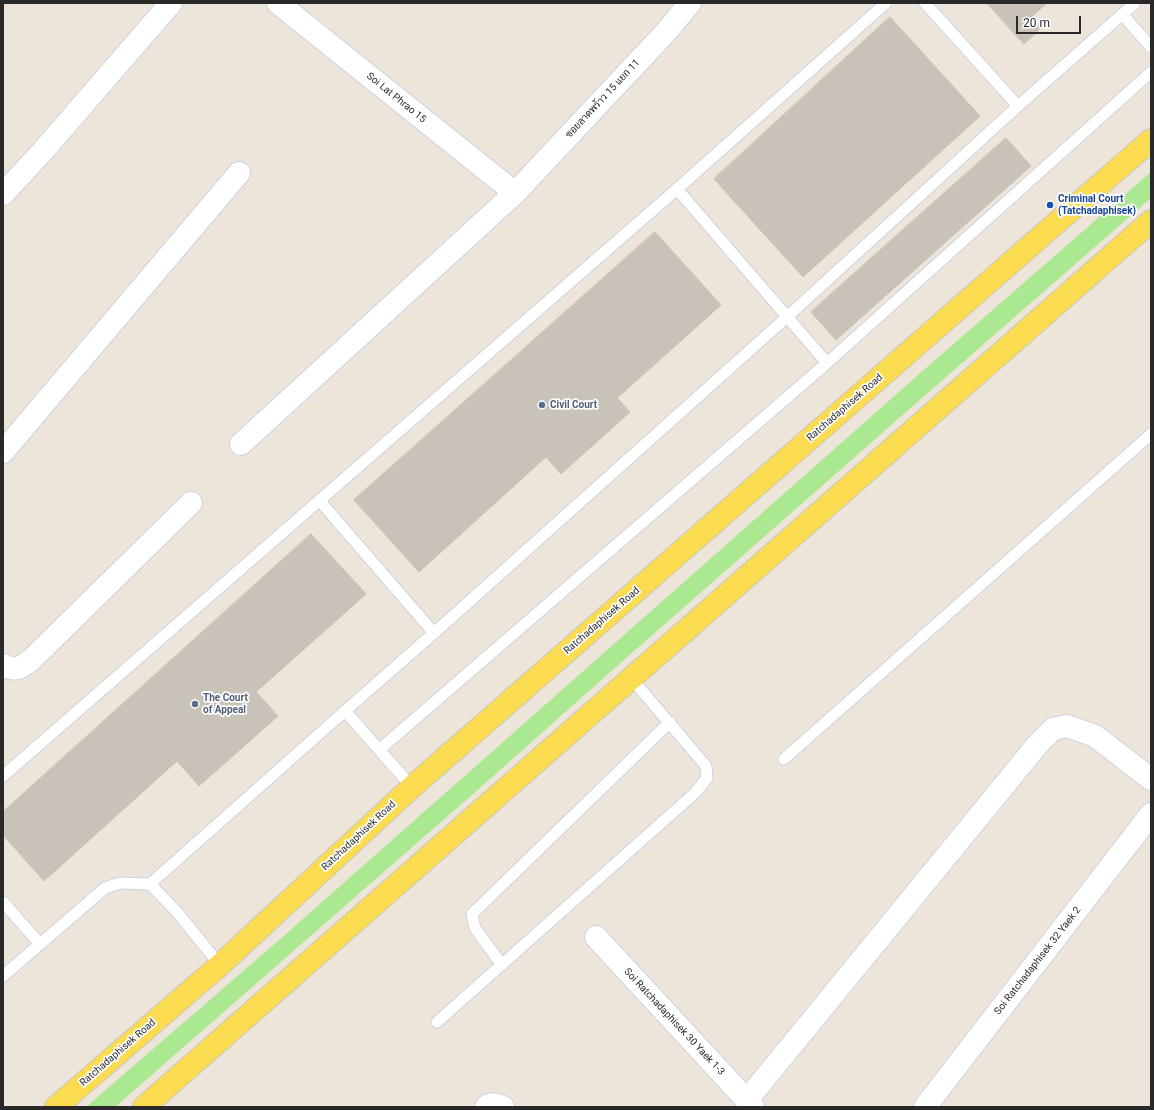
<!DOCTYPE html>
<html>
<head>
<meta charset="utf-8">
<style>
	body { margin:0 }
	#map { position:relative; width:1154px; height:1110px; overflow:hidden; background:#ede5d9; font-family:Roboto,sans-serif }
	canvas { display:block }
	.frame { position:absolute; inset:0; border:4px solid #292929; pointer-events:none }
	.scale { position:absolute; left:1016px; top:16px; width:65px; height:18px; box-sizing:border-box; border:2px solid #292929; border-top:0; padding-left:5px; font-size:12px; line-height:14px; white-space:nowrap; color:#292929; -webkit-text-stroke:3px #fff; paint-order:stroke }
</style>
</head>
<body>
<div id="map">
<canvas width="1154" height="1110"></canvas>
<div class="frame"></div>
<div class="scale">20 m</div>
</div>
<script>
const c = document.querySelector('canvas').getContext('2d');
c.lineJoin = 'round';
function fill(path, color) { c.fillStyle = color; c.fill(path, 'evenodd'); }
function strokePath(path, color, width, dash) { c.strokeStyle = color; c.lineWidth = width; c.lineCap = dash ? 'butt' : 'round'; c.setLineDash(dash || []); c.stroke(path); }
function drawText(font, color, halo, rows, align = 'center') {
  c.font = font + ' Roboto,Sarabun,sans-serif'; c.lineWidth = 3.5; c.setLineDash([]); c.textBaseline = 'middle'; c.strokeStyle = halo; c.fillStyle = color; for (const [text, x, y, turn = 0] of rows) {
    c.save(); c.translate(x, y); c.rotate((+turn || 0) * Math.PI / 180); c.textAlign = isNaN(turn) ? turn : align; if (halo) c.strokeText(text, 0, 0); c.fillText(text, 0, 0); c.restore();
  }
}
fill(new Path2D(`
	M1151,172V198L914,405L616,667L481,787L115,1107H86L278,941L926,368Z`), '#aae891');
const building = new Path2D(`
	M987,3H1047L1030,18L1040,29L1024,44Z
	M890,17L980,116L803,277L714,179Z
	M1006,138L1031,166L836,340L811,312Z
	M655,232L721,305L617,398L630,412L561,474L546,457L419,572L354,500Z
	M311,534L366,594L256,692L278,716L199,786L177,761L44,881L3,835V812Z`);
fill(building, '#c8c2b9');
strokePath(building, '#c8c1b3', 1);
const service = new Path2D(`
	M925,3L1018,106
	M1122,14L1151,47
	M827,363L1151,72
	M319,500L434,633
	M345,711L412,787
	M379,750L827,363L677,189
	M784,759L1151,434
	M3,776L677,189L886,3
	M150,884L176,911L220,965
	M3,902L40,944
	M502,965L475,928L472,914L670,722
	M3,976L105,888L120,883L150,884L345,711L434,633L787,317L1018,106L1135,3
	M437,1022L695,793L707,778L706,766L631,678`);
const minor = new Path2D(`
	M278,3L515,193
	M3,194L42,152L171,3
	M241,444L515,193L666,32L690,3
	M3,452L239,173
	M3,665C16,672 20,668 31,660L191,503
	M596,937L753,1107
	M747,1100L1038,744L1053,729L1067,726L1095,736L1151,779
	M486,1107C491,1103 498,1104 503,1107
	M925,1107L1151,814`);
const primary = new Path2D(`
	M56,1107L220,965L412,787L1151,140
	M144,1107L1151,221`);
strokePath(service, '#ced1e3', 13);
strokePath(minor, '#ced1e3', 24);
strokePath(primary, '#c7c7c7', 24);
strokePath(service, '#fff', 11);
strokePath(minor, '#fff', 22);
strokePath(primary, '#fbdc50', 22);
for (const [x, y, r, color] of [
	[1050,205,4,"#1a4fb4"],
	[542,405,4,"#5c6f8a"],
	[195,704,4,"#5c6f8a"]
]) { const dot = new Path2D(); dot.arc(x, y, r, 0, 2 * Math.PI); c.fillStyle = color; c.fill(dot); strokePath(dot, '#fff', 1.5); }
drawText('10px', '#292929', '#fff', [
	["Soi Lat Phrao 15",396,98,39],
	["ซอยลาดพร้าว 15 แยก 11",603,99,-47],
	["Ratchadaphisek Road",845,408,-41],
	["Ratchadaphisek Road",602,621,-41],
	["Ratchadaphisek Road",359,836,-43],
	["Soi Ratchadaphisek 32 Yaek 2",1038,961,-52],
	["Soi Ratchadaphisek 30 Yaek 1-3",674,1022,47],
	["Ratchadaphisek Road",118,1053,-41]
]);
drawText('bold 10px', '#164399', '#fff', [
	["Criminal Court",1058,199],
	["(Tatchadaphisek)",1058,211]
], 'left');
drawText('bold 10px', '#4e5e75', '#fff', [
	["Civil Court",550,405],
	["The Court",203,698],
	["of Appeal",203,710]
], 'left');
</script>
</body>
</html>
